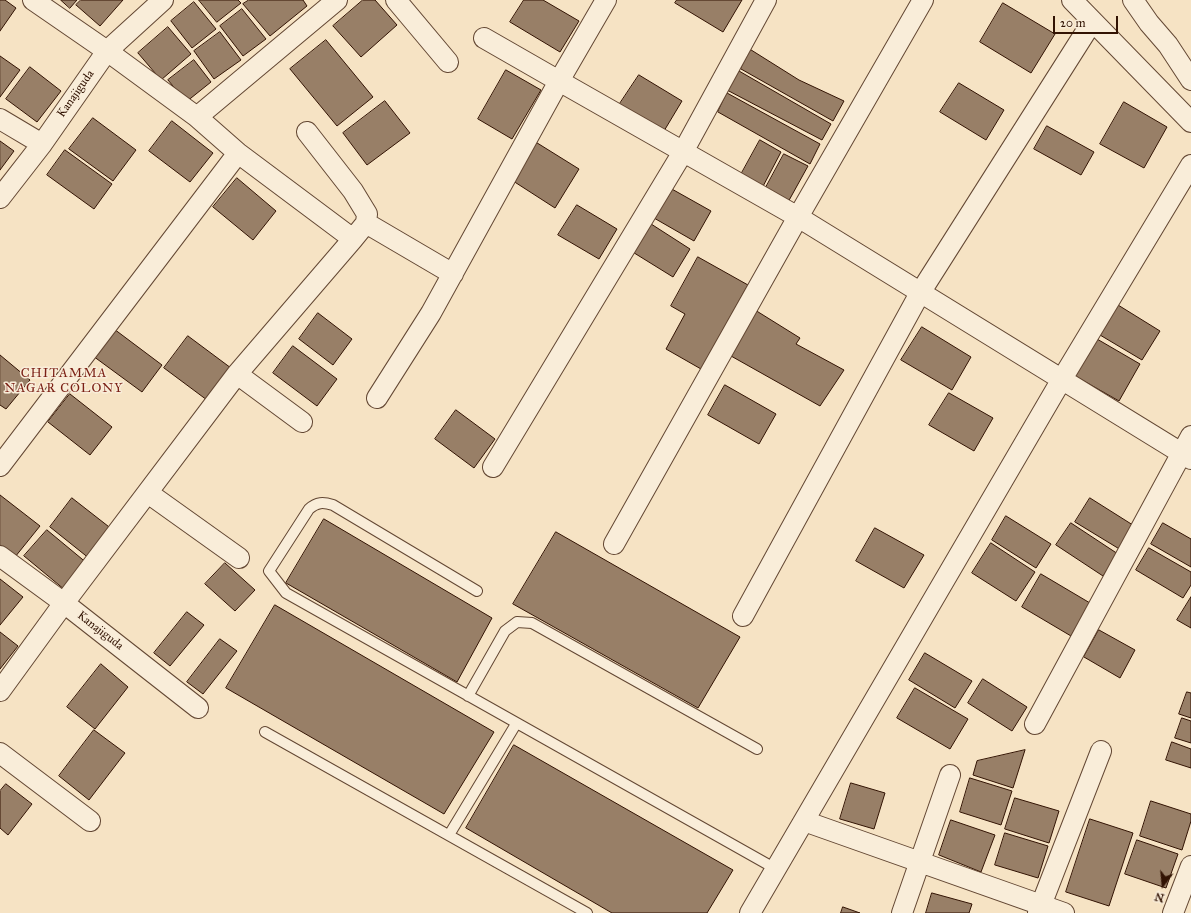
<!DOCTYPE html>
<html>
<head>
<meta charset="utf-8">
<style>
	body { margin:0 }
	#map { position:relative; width:1191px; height:913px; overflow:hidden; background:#f6e3c4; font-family:"IM FELL Great Primer",serif }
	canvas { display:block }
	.north { position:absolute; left:1143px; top:865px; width:40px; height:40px; -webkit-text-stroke:3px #f9edd9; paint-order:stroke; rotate:196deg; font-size:11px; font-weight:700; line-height:16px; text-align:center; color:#321303 }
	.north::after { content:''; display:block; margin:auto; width:14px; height:18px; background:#321303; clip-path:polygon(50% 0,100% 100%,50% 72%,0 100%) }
	.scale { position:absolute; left:1053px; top:16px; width:65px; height:18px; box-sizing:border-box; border:2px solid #321303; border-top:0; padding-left:5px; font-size:12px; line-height:14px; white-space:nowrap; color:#321303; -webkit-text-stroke:3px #f9edd9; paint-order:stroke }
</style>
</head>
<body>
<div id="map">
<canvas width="1191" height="913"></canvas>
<div class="north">N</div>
<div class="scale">20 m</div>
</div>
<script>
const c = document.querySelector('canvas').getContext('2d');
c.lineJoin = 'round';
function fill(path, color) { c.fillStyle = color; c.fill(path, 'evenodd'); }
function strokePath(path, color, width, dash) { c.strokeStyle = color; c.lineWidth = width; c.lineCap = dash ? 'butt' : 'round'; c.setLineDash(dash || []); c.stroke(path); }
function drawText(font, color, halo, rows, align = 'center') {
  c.font = font + ' "IM FELL Great Primer",serif'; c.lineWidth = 3; c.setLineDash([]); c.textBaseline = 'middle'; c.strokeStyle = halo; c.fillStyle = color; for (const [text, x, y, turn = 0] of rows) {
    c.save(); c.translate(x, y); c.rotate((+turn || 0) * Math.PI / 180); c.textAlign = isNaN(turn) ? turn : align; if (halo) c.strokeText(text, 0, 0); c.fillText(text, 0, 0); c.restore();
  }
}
const building = new Path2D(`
	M0,0H5L16,8L0,31Z
	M61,0H77L70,8Z
	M81,0H123L100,26L76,5Z
	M199,0H238L241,3L217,22Z
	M249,0H303L307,6L270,36L243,4Z
	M363,0H375L397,25L361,57L333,26Z
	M524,0H543L579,21L560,52L510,22Z
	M677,0H742L723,32L675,3Z
	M194,2L216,29L192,48L171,21Z
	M1003,3L1055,34L1031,73L980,42Z
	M242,9L266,39L243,56L220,26Z
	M168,27L191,54L161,80L138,53Z
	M220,32L241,60L214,79L194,51Z
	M326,40L373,97L337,126L290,69Z
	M748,48L799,80L844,101L833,121L741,69Z
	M0,56L20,70L0,97Z
	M194,60L211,82L186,102L168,80Z
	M30,67L61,91L37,122L6,99Z
	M506,70L541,90L512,139L478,119Z
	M739,71L831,124L822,140L727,90Z
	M639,75L682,101L664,131L619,105Z
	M959,83L1004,110L986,140L940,112Z
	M727,93L820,144L810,164L718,112Z
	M385,101L410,133L367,165L343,133Z
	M1124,102L1167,127L1144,168L1100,144Z
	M93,118L136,150L113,181L69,149Z
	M172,121L213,153L190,182L149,151Z
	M1047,126L1094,152L1081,175L1034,149Z
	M760,140L781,152L760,192L738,180Z
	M0,141L14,151L0,170Z
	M534,141L579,169L555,208L510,179Z
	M65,150L112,184L94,209L47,175Z
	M784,154L808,166L787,204L764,191Z
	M237,178L276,211L253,240L213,207Z
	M670,188L711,211L694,241L654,218Z
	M577,205L617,229L599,259L558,235Z
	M648,222L690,249L673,277L631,251Z
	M698,257L748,285L701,369L666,349L685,314L671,306Z
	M1118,305L1160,331L1142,360L1100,335Z
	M755,310L800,338L796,344L844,370L820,406L731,356Z
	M318,313L352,339L333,365L299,339Z
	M922,327L971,357L952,390L901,360Z
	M114,329L162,365L142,392L93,356Z
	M188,336L235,371L211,403L164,368Z
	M1097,339L1140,364L1119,401L1075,376Z
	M293,346L337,379L317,406L273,373Z
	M0,355L30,380L6,409L0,405Z
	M725,385L776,414L759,444L708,415Z
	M949,393L993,418L974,451L929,425Z
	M70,394L112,427L90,455L48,422Z
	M456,410L495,439L474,468L435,439Z
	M0,495L40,526L15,557L0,545Z
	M72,498L113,530L90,559L50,527Z
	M1090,498L1136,527L1121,550L1075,522Z
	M1006,516L1051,544L1036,568L992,540Z
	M324,519L492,618L457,682L286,583Z
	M1071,523L1118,554L1103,576L1056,545Z
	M1163,523L1191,539V567L1151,544Z
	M875,528L924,555L904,588L856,561Z
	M47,530L88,564L65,590L24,556Z
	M556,532L740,637L698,708L513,604Z
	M991,543L1035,572L1016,601L972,573Z
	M1149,548L1191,572V585L1183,598L1136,570Z
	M225,563L255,590L235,611L205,584Z
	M1041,574L1090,603L1071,636L1022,607Z
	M0,579L23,597L0,625Z
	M1191,597V628L1177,620Z
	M275,605L494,732L444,814L226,688Z
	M187,612L204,625L170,666L154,653Z
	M1099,630L1135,650L1120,678L1084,657Z
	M0,632L18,646L0,669Z
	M220,639L237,651L203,694L187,682Z
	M925,653L972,681L955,708L909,680Z
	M101,664L128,687L95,729L67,707Z
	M983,679L1027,707L1012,731L968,703Z
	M915,688L968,719L950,749L897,718Z
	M1187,692L1191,693V718L1179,714Z
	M1182,718L1191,721V743L1175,738Z
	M94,730L125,753L89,800L59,776Z
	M1172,742L1191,749V768L1166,760Z
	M514,745L733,870L707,913H612L466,828Z
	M1025,750L1013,788L973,775L977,761Z
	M970,778L1012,791L1001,825L960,812Z
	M851,783L885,793L874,829L840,819Z
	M6,784L32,804L8,835L0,828V791Z
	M1015,798L1059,811L1049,843L1005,829Z
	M1151,801L1191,814V821L1182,850L1140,836Z
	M1090,819L1133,833L1109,906L1066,892Z
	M951,820L995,835L981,872L939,855Z
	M1005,833L1048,846L1038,878L995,865Z
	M1137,840L1178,854L1166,888L1125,874Z
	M932,893L972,904L969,913H926Z
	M843,907L860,913H841Z`);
fill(building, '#987f67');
strokePath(building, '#321303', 1);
const service = new Path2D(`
	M477,591L333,505C323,502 317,502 309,509L269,571L286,593L776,869
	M468,696L505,631L517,622L532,623L757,749
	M265,732L587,913
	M449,835L516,724`);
const minor = new Path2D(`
	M396,0L448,62
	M606,0L559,81L798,217L1191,459
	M1072,0L1191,122
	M1133,0L1149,23L1168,45L1191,80
	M197,117L337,0
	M0,119L42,144
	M307,132L353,191L367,214L366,223L353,239
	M0,198L42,144L107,51L163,0
	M366,223L453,274
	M237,374L302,422
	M377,398L431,313L559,81L484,38
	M0,466L238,153
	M493,467L683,152L766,0
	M148,493L239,558
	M614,544L798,217L923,0
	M0,556L64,603L198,708
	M743,616L920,293L1092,22
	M0,691L64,603L237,374L353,239L238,153L197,117L107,51L33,0
	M1035,724L1191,436
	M0,753L90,821
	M804,821L1064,913
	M750,913L1062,379L1191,165
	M902,913L950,775
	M1038,913L1101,751
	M1173,913L1191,866`);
strokePath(service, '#634733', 12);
strokePath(minor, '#634733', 22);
strokePath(service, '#f9edd9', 10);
strokePath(minor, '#f9edd9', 20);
drawText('12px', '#321303', '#f9edd9', [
	["Kanajiguda",76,94,-55],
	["Kanajiguda",100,631,38]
]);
c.letterSpacing = '1px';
drawText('13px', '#7a1f14', '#f9edd9', [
	["CHITAMMA",64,374],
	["NAGAR COLONY",64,389]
]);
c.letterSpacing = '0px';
</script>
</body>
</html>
